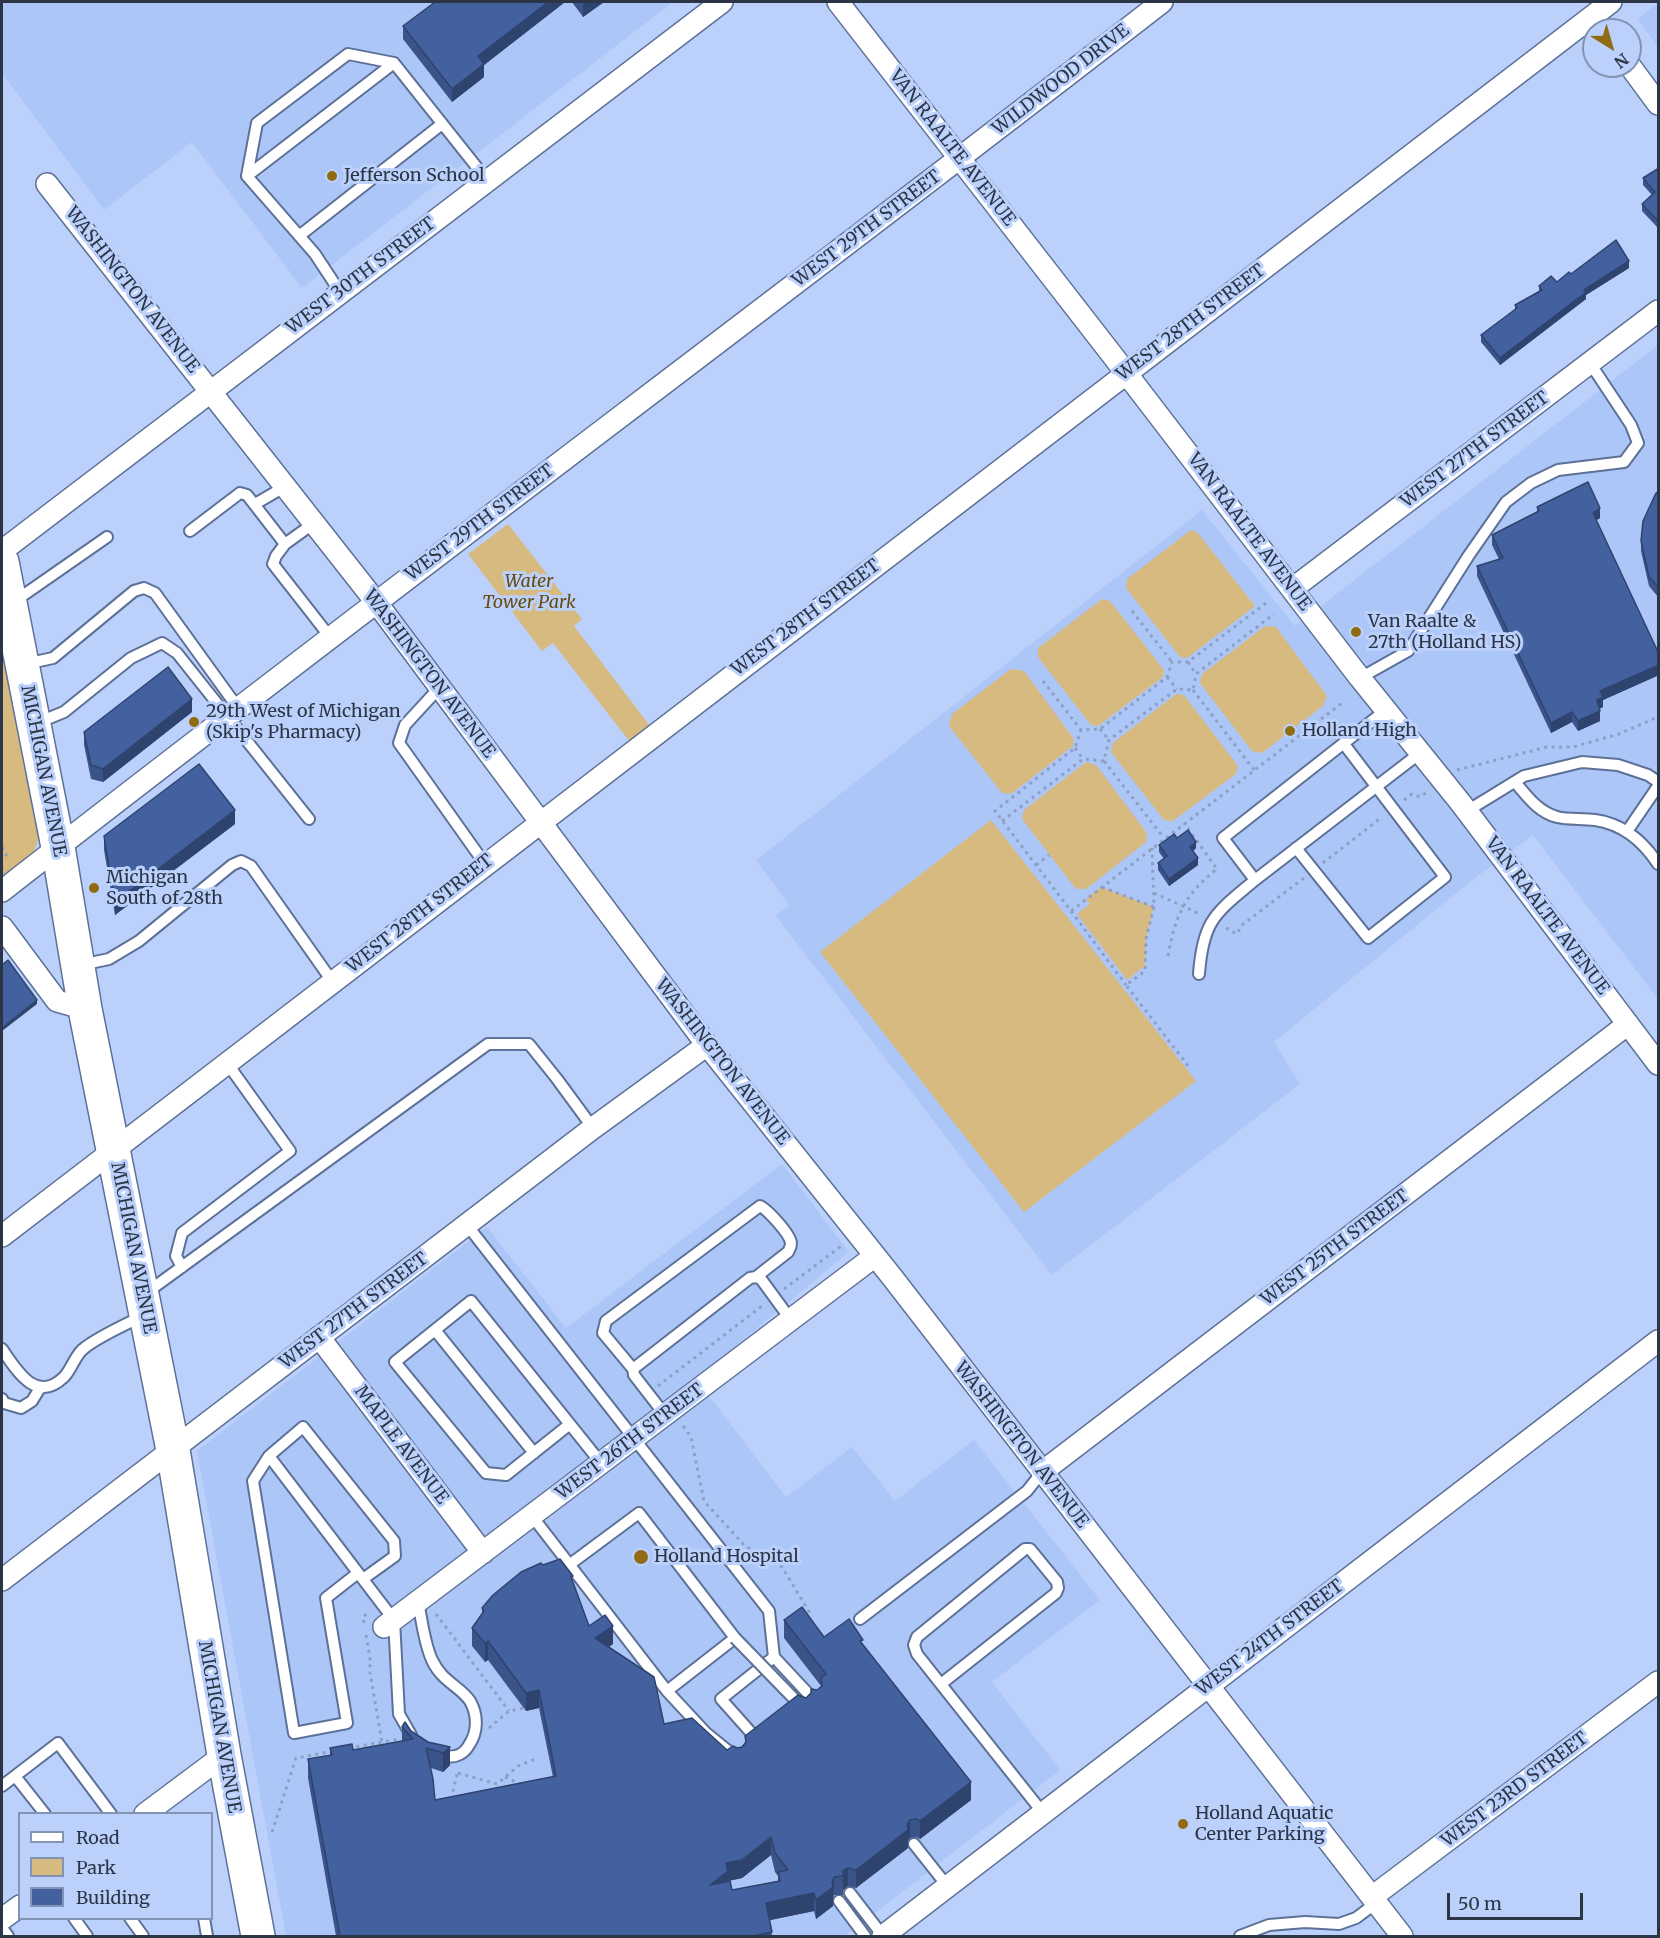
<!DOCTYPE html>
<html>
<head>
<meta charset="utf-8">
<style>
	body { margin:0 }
	#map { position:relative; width:1660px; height:1938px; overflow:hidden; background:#bbd1fc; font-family:Merriweather,serif }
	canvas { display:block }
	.frame { position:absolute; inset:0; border:3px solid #2c3546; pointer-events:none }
	.legend { position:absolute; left:18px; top:1812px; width:195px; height:108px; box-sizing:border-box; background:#bbd1fc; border:2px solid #8293b3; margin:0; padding:8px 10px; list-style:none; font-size:18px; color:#2c3546 }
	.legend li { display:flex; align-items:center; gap:12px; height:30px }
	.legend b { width:30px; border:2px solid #8293b3 }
	.north { position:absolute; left:1582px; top:18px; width:60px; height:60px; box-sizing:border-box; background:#bbd1fc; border:2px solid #8293b3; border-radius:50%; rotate:143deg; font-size:16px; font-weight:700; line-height:24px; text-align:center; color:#2c3546 }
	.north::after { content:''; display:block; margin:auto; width:21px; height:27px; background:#906b11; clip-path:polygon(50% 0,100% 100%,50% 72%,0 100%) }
	.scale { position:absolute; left:1447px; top:1893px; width:136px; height:27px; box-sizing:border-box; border:3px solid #2c3546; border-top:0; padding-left:8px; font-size:18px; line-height:21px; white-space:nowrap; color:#2c3546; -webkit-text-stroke:4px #bbd1fc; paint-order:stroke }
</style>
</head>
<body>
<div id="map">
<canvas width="1660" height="1938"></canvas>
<div class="frame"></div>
<ul class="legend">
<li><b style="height:8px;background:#fff"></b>Road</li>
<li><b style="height:16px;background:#d7ba80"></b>Park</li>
<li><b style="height:16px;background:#43609f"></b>Building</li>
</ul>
<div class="north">N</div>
<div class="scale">50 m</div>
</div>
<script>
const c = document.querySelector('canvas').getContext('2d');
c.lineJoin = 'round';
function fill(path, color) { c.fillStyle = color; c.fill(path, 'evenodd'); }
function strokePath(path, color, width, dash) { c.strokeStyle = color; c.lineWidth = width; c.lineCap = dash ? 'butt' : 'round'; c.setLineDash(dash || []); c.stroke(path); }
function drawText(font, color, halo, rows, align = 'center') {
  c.font = font + ' Merriweather,serif'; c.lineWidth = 6; c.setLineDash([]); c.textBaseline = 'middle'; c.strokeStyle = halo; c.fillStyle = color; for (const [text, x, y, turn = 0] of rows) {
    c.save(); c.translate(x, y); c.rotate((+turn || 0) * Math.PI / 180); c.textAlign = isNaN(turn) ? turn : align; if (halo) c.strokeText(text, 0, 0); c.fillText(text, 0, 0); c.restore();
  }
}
fill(new Path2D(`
	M2,2H673L302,288L192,142L104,210L2,73Z
	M1658,3V47L1638,19Z
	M1658,345V999L1533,835L1471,881L1274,1042L1300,1084L1052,1275L776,916L789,905L756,860L1202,510L1295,626Z
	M782,1164L849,1252L696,1379L786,1497L852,1447L895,1501L974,1440L1100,1600L992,1682L1060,1770L845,1936H286L197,1451L487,1227L566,1328Z`), '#adc6f8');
fill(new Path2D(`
	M508,524L582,619L574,626L650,726L630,742L553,643L542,651L468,554Z
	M1191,530L1198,533L1255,606L1187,658L1180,657L1126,588L1127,579Z
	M1102,599L1110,601L1164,670L1163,677L1098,726L1091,725L1038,657V648Z
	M1265,626L1276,627L1327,696L1323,706L1262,753L1252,751L1200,683L1202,674Z
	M2,629L39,835C35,860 21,866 2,880Z
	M1011,669L1024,671L1074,739L1073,746L1011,794L1002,793L949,726L952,714Z
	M1176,694L1184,695L1238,766L1236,774L1173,821L1164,820L1111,752L1113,743Z
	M1086,762L1096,765L1147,833L1146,842L1086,889H1076L1022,819L1024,810Z
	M991,820L1196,1081L1024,1212L820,952Z
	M1101,887L1154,907L1146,939L1145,966L1127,980L1077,914L1090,904L1086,899Z`), '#d7ba80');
const lane = new Path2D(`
	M247,176L394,63
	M299,236L442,124
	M340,292L315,254L247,176L257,123L348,54L394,63L487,180
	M255,504L286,486
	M190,531L240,493L247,495L285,544L276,556L273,564L330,637
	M285,544L314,523
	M15,601L107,537
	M25,664L53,658L134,591L144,588L155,593L238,708
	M1360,678L1408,651L1469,555L1506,502L1531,483L1558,470L1624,462L1638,443L1631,425L1590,363
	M440,687L405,725L399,743L485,864
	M1386,710L1223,838L1255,880L1420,753
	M37,723L64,712L131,658L162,643L177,653L309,819
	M1515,782C1527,796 1538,812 1557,817C1569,820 1583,818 1595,820C1623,824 1643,841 1658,864
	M1467,811L1524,776L1582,762L1618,765L1648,775L1658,782
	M1628,830L1658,786
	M1296,848L1368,938L1445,877L1344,744
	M81,965L109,959L139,941L232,865L241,861L251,866L332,981
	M1199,974C1203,919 1216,913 1255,880
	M467,1225L769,1611L774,1657L721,1699L754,1736
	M182,1267L176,1256L182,1233L290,1151L227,1063
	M146,1293L488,1044H529L557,1079L593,1128
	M435,1330L534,1453
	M2,1349C17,1371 36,1404 64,1377C71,1370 74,1358 82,1350C93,1340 128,1323 143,1316
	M633,1369L603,1333L606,1321L760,1206C768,1210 790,1234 791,1243C791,1247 790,1248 788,1252L756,1277
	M2,1399L4,1403L21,1408L32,1401L40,1388
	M665,1415L634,1375L633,1369L750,1278L756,1277L761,1279L791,1320
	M570,1424L506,1475L486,1473L395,1362L471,1301L601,1463
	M269,1456L394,1620L399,1714L411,1735
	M532,1516L667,1691L735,1638L639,1513L569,1565
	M358,1573L326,1598L347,1723L294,1733L253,1481L269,1456L303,1427L394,1541L395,1556L363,1579
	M418,1602C422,1620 424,1643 432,1660C442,1682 460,1686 470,1701C478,1715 478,1732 469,1745C462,1758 450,1758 437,1755
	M860,1619L1027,1491L1042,1472
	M774,1657L815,1701
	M941,1684L1056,1593L1058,1588L1057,1582L1030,1549H1025L917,1637L914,1645L917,1654L1043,1813
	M667,1691L706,1733L738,1759
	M15,1776L58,1743L111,1814
	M2,1786L15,1776L45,1814
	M914,1844L948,1887
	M850,1893L883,1936
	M839,1901L865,1936
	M74,1918L87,1936
	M130,1918L143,1936
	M204,1918L207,1936
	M2,1928L8,1936
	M1240,1936L1269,1925L1305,1922L1339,1924L1356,1918L1376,1903`);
const street = new Path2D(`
	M838,2L1113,356L1360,678L1460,802L1658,1064
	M1630,66L1658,104
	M47,184L376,602L707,1045L892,1277L1402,1936
	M2,551L722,2
	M1292,589L1658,311
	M2,891C386,591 777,301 1162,2
	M2,927L57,1001L85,1009
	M2,1236L1611,2
	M319,1337L483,1553
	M1042,1472L1628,1024
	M2,1580L593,1128L707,1045
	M384,1627L875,1256
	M145,1814L224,1755
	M1372,1897L1658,1682
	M2,1919L20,1906
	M883,1936L1658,1341`);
const primary = new Path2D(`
	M2,562L58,847L85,1009L173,1450L224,1755L258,1936`);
strokePath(lane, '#5d7097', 14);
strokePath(street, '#5d7097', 24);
strokePath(primary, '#5d7097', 36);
strokePath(new Path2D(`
	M1266,603L1188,662H1172L1167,677L1100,729L1081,730L1075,748L995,811L1071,911L1342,703
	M1132,611L1172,662
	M1188,662L1196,674
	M1167,677L1177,689
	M1043,681L1081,730
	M1193,690L1254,770
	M1100,729L1109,740
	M1075,748L1083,759
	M1104,761L1164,838
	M1457,770L1547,747H1573L1619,734L1658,717
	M1404,800L1412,794L1420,797L1428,791
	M1002,821L1083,759L1104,761L1109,740L1177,689L1193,690L1196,674L1274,614
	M2,847L8,859
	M1323,863L1382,817
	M1036,865L1049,855
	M1102,887L1154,907L1152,848
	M1154,893L1202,915
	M1154,907L1146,939L1145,971L1126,985L1189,1067
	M1071,911L1126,985
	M1226,928L1237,934L1242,925L1304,878
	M1168,956C1175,916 1185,894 1217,869L1184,823
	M784,1289L844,1244
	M658,1386L762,1306
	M683,1426L691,1437L704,1501L745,1546L782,1567L811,1615
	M436,1614L509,1711
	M364,1623L363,1617L369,1612
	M366,1635L371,1664L369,1667L382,1742
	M489,1728L509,1711L524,1708
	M349,1748L399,1739
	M458,1773L497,1784L518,1766L535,1759
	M505,1777L522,1785
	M451,1799L458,1770
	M272,1832L296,1758L334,1751`), '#8ea0c2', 3, [3, 4.5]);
strokePath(lane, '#fff', 10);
strokePath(street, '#fff', 21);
strokePath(primary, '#fff', 33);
const laneBridge = new Path2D(`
	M735,1638L804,1709`);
strokePath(laneBridge, '#5d7097', 14, []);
strokePath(laneBridge, '#fff', 10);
fill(new Path2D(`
	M435,2H565L484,65V77L452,102L403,39V26Z
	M572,2H604L583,17Z
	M1659,168V228H1658L1642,211V204L1652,195L1643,185V178Z
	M1629,268L1586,295V299L1500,365L1481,342V335L1515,310V305L1539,291V286L1557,282L1571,274Z
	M1659,491V598L1649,586L1641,551V541Z
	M1537,507L1600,518L1596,520L1659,654V675L1603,700V707L1599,709L1600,721L1578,731L1572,722L1551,733L1477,576V566L1499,559L1492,545V535L1537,512Z
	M192,712L103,782L91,779L84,745V732Z
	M235,824L115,915L104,850V836Z
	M1177,838L1196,848L1193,851L1198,865L1169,886L1158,870V863L1164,859L1159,852V845Z
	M543,1565L573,1582L589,1626L613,1644L609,1647L664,1724L727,1750L742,1747L745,1744V1736L806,1698L817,1690L821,1686L784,1638V1620L824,1637L863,1644L971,1800L920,1839L916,1837L910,1838L908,1840V1848L856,1888L848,1886L843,1890V1895H834L833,1898V1906L816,1919L814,1911L770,1920L772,1936H336L308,1778V1759L330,1755V1748L353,1750L402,1741V1727L411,1731L428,1742L450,1747V1765L443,1772L431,1768L435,1800L553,1777L539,1708L526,1711L488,1660L485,1662L472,1646V1628L482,1615V1608ZM771,1855L775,1872L778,1876V1881L732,1890L728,1881L742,1878Z`), '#3a5389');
fill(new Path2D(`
	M548,2H565L484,65V77L452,102V89L478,56Z
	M586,2H604L583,17V4Z
	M1629,261V268L1586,295V299L1500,365V358L1584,290Z
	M1600,508V518L1593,523V513Z
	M1659,665V675L1603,700V707L1597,710V700L1600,691Z
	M192,699V712L103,782V769Z
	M1600,711V721L1578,731V721Z
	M1572,712V722L1551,733V723Z
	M235,810V824L115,915V902Z
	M1196,842V848L1190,853V847Z
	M1198,858V865L1169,886V879Z
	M37,1000V1004L2,1031V1028Z
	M613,1626V1644L595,1656V1638Z
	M488,1641V1660L485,1662V1643Z
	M539,1690V1708L526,1711V1693Z
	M450,1747V1765L443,1772V1753Z
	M971,1782V1800L920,1839V1821Z
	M910,1820V1838L908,1840V1848L856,1888V1870L907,1824Z
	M771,1837V1855L742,1878L728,1881V1889L710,1885L726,1863Z
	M848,1868V1886L843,1890V1895V1871Z
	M834,1877L833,1906L816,1919V1900L832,1883Z
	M814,1893V1911L766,1921V1903Z`), '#2f436f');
const building = new Path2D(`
	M435,2H548L478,56L484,64L452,89L403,26Z
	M1659,168V221H1658L1642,204L1655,192L1643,178Z
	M1616,240L1629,261L1584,290L1586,292L1500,358L1481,335L1517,308L1515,305L1542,290L1539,286L1551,276L1557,282L1569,272L1571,274Z
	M1588,482L1600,508L1593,513L1659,654V665L1600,691L1603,697L1597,700L1600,711L1578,721L1572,712L1551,723L1477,566L1503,558L1492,535L1539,511L1537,507Z
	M1659,491V588L1649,577L1641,541L1643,521L1656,493Z
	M168,667L192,699L103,769L91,765L84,732Z
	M199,764L235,810L115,902L104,836Z
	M1188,830L1196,842L1190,847L1198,858L1169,879L1158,863L1167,856L1159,845L1174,834L1177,838Z
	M8,960L37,1000L2,1028V965Z
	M560,1559L573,1576L571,1577L589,1626L605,1615L613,1626L595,1638L654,1677L664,1724L692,1718L727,1750L733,1746L737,1748L742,1747L746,1742L745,1736L798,1695L806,1698L811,1693V1689L817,1690L822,1686L821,1678L826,1674L784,1620L802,1607L824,1637L849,1619L863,1640L860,1641L971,1782L920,1821L916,1819L910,1820L907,1824L908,1830L856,1870L848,1868L843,1871V1876L834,1877L832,1883L833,1887L816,1900L814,1893L766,1903L772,1932L753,1936H340L308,1759L332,1755L330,1748L352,1744L353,1750L413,1739L402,1727L405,1722L411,1731L428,1742L450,1747L443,1753L426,1748L433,1779L435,1800L556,1776L539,1690L526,1693L488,1641L485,1643L472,1628L484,1611L482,1608L493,1595L521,1572L541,1563L543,1565ZM771,1837L775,1853L788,1870L778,1872L780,1881L732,1890L730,1881L710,1885L728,1871L726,1863L742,1860Z`);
fill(building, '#43609f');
strokePath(building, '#2f436f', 1.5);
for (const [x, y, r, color] of [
	[332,176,6,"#906b11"],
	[1356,632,6,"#906b11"],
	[194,722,6,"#906b11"],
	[1290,731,6,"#906b11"],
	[94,888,6,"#906b11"],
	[641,1557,8,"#906b11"],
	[1183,1824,6,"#906b11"]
]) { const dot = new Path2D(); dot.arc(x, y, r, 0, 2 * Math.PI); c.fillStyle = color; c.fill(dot); strokePath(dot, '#bbd1fc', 2); }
drawText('18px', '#2c3546', '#bbd1fc', [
	["WILDWOOD DRIVE",1061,80,-38],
	["VAN RAALTE AVENUE",952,148,52],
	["WEST 29TH STREET",867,229,-37],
	["WEST 30TH STREET",361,276,-37],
	["WASHINGTON AVENUE",132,290,52],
	["WEST 28TH STREET",1191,323,-37],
	["WEST 27TH STREET",1475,450,-37],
	["WEST 29TH STREET",480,523,-37],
	["VAN RAALTE AVENUE",1249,532,53],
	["WEST 28TH STREET",806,618,-37],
	["WASHINGTON AVENUE",429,674,53],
	["MICHIGAN AVENUE",43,771,79],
	["WEST 28TH STREET",420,914,-38],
	["VAN RAALTE AVENUE",1547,916,53],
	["WASHINGTON AVENUE",722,1062,52],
	["MICHIGAN AVENUE",133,1248,79],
	["WEST 25TH STREET",1335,1248,-37],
	["WEST 27TH STREET",354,1311,-37],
	["WEST 26TH STREET",630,1442,-37],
	["MAPLE AVENUE",401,1445,53],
	["WASHINGTON AVENUE",1021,1445,52],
	["WEST 24TH STREET",1270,1638,-37],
	["MICHIGAN AVENUE",219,1727,80],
	["WEST 23RD STREET",1515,1790,-37]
]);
drawText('18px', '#2c3546', '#bbd1fc', [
	["Jefferson School",344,176],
	["Van Raalte &",1368,622],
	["27th (Holland HS)",1368,643],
	["29th West of Michigan",206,712],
	["(Skip's Pharmacy)",206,733],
	["Holland High",1302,731],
	["Michigan",106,878],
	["South of 28th",106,899],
	["Holland Hospital",654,1557],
	["Holland Aquatic",1195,1814],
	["Center Parking",1195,1835]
], 'left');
drawText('italic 18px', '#664d0f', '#bbd1fc', [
	["Water",529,582],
	["Tower Park",529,603]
]);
</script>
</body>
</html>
